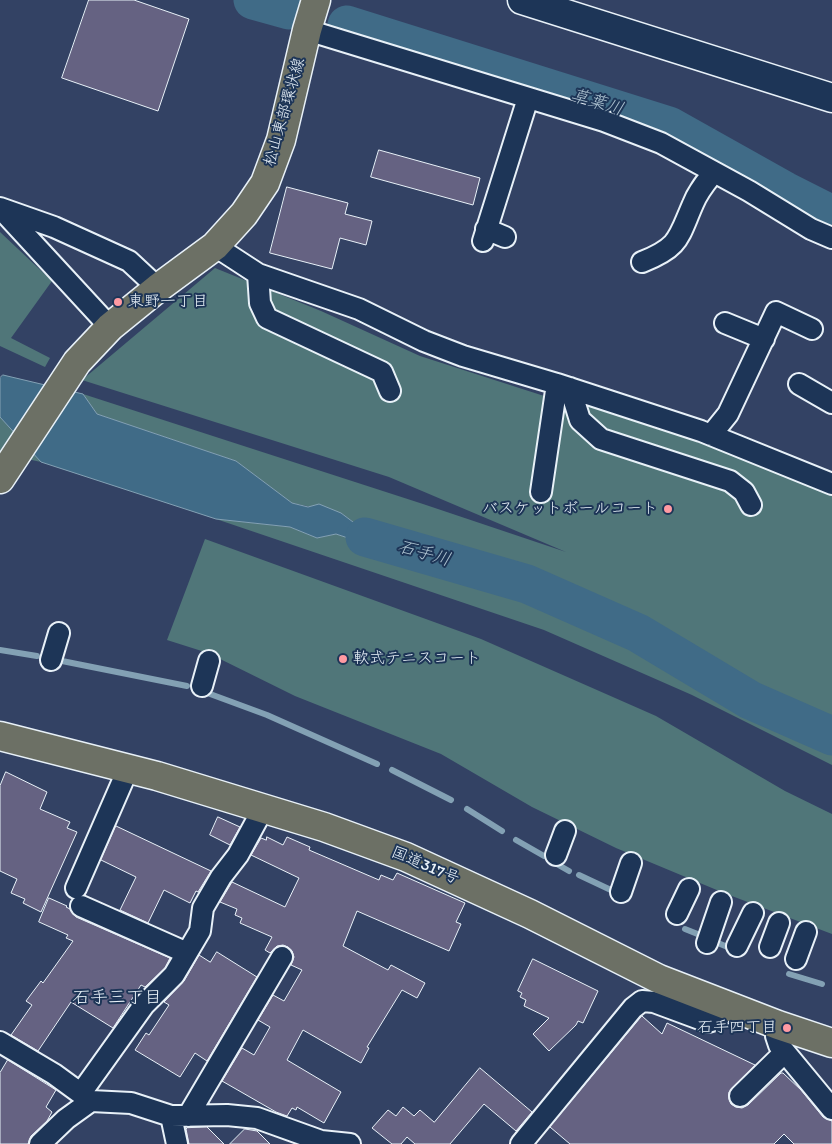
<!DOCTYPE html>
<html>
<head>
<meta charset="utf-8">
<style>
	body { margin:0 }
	canvas { display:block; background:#334264 }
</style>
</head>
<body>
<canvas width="832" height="1144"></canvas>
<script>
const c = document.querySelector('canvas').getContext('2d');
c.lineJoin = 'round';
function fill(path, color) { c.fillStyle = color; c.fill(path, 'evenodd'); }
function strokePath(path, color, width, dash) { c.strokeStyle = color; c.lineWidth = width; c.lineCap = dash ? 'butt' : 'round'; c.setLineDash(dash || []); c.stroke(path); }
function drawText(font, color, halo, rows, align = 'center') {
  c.font = font + ' Itim,"Klee One",sans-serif'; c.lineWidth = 4; c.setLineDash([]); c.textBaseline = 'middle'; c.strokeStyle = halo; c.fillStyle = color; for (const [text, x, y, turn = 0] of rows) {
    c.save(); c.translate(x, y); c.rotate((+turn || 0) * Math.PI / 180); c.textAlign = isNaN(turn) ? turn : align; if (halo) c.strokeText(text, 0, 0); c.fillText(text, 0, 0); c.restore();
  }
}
fill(new Path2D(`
	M0,232L52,281L11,338L50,358L45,367L0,346Z
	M215,268L321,311L420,356L541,395L618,413L698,437L832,492V765L692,695L544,630L216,519L290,527L317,538L336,534L399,555L341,513L292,503L236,461L97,414L83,394L423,504L566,552L389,477L82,380Z
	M0,417L2,419L41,462L0,453Z
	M205,539L481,639L656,716L785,791L832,814V934L724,893L616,848L532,807L441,754L295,696L208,653L167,640Z`), '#507679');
const water = new Path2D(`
	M3,375L83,394L97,414L236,461L292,503L308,507L319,504L341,513L361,528L417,552L399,555L336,534L317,538L290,527L216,519L41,462L0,417V378Z`);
fill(water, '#406b87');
strokePath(water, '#83a1b4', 1);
strokePath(new Path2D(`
	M0,650L37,656
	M62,661L187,686
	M202,691L267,715L377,764
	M392,770L451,800
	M467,809L502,831
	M516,840L544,856
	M555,863L569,871
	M579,875L613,891
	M685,929L705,937
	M713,941L730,948
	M789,974L822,984`), '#83a1b4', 6);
strokePath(new Path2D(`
	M253,0L289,10
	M347,25L669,126L785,191L832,215
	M365,537L527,584L638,633L750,700L832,736`), '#406b87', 39);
const building = new Path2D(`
	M89,0H134L189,19L158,111L62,78Z
	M379,150L480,178L473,205L371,177Z
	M287,187L348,203L345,214L372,221L366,245L340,238L332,269L270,253Z
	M6,772L47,792L40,809L70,822L67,828L77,832L41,912L23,903L25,899L11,893L17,879L0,871V786Z
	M218,817L240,827L230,845L210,835Z
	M116,826L211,871L198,892L196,891L190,903L164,890L148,923L120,910L136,877L101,860Z
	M267,837L283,845L287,837L310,847L309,850L379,880L381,875L393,880L397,873L465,903L456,922L461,924L449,951L357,911L343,946L388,970L391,965L425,983L417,998L402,990L367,1047L369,1048L361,1063L303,1030L287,1060L341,1092L324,1123L297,1107L296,1110L292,1108L287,1116L276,1112L222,1081L242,1048L254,1055L270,1027L258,1020L273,995L284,1001L302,970L291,965L294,957L292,951L288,947L283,945L277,946L270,953L265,950L272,937L240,923L242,918L235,915L237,909L220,902L232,882L285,907L299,878L251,855L261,838L266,840Z
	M49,898L67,906L66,907L70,909L76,917L170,958L165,968L145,987L141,985L113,1028L71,1002L38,1051L11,1035L32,1005L26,1001L41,981L43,983L73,941L66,938L68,935L39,922Z
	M217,952L257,977L207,1061L195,1053L180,1077L135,1050L146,1033L149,1035L169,1005L164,1002L184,981L199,955L210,962Z
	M533,959L598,991L583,1023L578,1021L576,1025L549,1051L533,1034L549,1018L524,1006L526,1000L520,997L522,993L518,991Z
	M642,1016L662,1034L667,1023L755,1065L729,1092V1099L731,1104L736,1107L742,1108L748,1105L781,1073H783L801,1090L823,1117L832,1121V1144H794L784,1134L774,1144H570L550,1127Z
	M8,1060L56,1090L46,1107L52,1112L47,1121L31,1136L28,1144H0V1073Z
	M480,1068L532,1112L516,1131L484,1104L450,1144H415L407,1137L401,1144H392L372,1128L388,1110L396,1116L403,1107L414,1116L420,1110L434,1122Z
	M207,1127L224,1144H189L186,1129L187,1128Z
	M245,1129L257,1131L270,1144H230Z`);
fill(building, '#656282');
strokePath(building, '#e8f1f8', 1);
const street = new Path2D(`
	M307,30L604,121L661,143L749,191L811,229L832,238
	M0,208L54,227L129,261L158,288
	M3,211L110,327
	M486,229L505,237
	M483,241L528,98
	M215,246L258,274L359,309L424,341L463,356L557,384L701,431L832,484
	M642,262C680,247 678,238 693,204C698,191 706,182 714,172
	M258,274L260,303L267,318L382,372L390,391
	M725,323L764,339
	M799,384L832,403
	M570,388L580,420L601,439L730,481L744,492L751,505
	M711,435L728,414L776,312L812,329
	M541,492L557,384
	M51,660L59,633
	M202,686L209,661
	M556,855L565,831
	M76,888L128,769
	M621,892L631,863
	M81,906L187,953
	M677,914L689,889
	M707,943L721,902
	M737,946L753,913
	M770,947L779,923
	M796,959L806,932
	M778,1025L776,1036L779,1045L832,1109
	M0,1042L54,1074L91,1101L131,1103L171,1116L227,1115L257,1118L321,1141L350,1144
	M81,1093L144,1005L174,975L200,931L203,908L221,877L238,855L263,809
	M740,1096L785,1052
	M171,1116L177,1144
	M188,1116L282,957
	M40,1144L66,1119L91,1101
	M521,1144L633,1008L642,1001L654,1002L708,1022L718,1019L725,1005`);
const secondary = new Path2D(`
	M522,0L832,98`);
const primary = new Path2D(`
	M0,479L77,362L110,327L158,288L215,246L244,214L265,183L281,140L307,30L316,0`);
const highway = new Path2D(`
	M0,736L157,776L324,827L406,857L530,914L659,979L778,1025L832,1043`);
strokePath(street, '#e8f1f8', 24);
strokePath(secondary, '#e8f1f8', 31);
strokePath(primary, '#e8f1f8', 31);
strokePath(highway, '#e8f1f8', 31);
strokePath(street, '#1d3557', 20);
strokePath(secondary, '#1d3557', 28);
strokePath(primary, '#6c7065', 28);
strokePath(highway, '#6c7065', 28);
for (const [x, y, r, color] of [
	[118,302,5,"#ff9aa2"],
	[668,509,5,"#ff9aa2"],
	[343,659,5,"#ff9aa2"],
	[787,1028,5,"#ff9aa2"]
]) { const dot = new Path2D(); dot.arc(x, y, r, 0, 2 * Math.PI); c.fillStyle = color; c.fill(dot); strokePath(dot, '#1d3557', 2); }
drawText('16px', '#e8f1f8', '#1d3557', [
	["松山東部環状線",285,112,-74],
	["国道317号",425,866,23]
]);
drawText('16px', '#e8f1f8', '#1d3557', [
	["東野一丁目",128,302],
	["バスケットボールコート",658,509,"right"],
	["軟式テニスコート",353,659],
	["石手四丁目",777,1028,"right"]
], 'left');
drawText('italic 18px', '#adc2d0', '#1d3557', [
	["草葉川",597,103,17],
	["石手川",424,554,16]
]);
drawText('18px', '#e8f1f8', '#1d3557', [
	["石手三丁目",117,998]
]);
</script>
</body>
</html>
